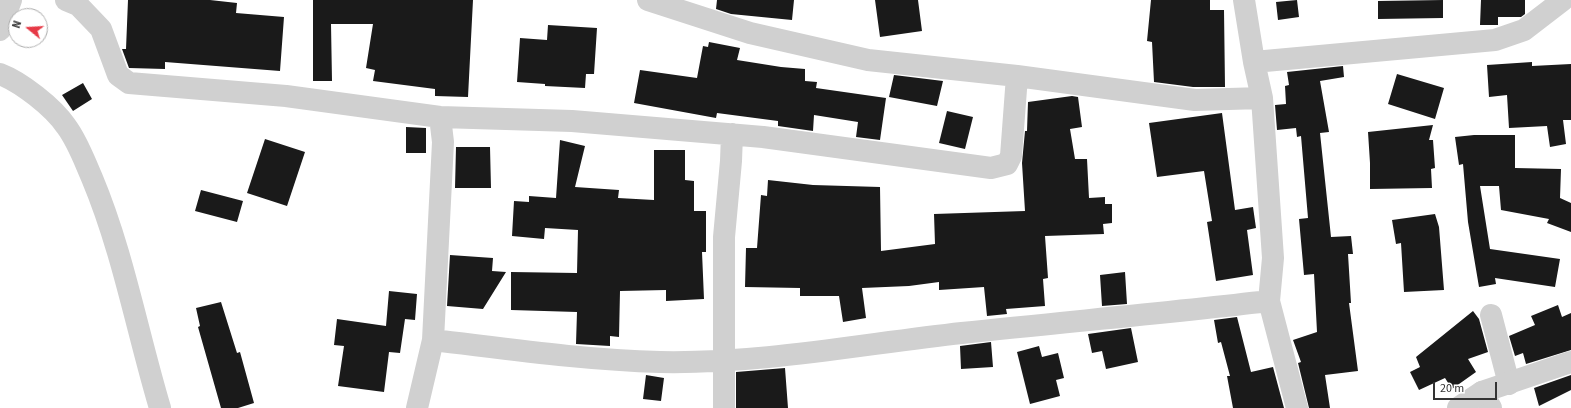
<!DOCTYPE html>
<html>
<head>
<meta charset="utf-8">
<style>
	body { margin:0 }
	#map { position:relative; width:1571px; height:408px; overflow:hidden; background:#fff; font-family:"Source Sans 3",sans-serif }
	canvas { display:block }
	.north { position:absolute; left:8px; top:8px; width:40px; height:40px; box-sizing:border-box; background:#fff; border:1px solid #adadad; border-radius:50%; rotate:288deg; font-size:11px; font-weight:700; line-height:16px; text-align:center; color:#333 }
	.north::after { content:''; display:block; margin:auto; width:14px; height:18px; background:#e63946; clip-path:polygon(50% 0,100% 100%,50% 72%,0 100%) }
	.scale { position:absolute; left:1433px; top:382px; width:64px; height:18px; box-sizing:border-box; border:2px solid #333; border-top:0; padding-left:5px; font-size:12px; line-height:14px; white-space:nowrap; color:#333; -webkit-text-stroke:3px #fff; paint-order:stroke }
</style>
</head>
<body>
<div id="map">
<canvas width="1571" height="408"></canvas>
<div class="north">N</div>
<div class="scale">20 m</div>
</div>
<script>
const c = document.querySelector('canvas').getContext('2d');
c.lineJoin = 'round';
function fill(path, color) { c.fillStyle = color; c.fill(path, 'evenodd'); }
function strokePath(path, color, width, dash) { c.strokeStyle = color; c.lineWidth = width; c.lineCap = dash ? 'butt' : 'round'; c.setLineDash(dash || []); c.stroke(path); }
fill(new Path2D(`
	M128,0H210L237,3L236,13L284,17L280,71L165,62V69L129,68L122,49H126Z
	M313,0H473L468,97L435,96V89L373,81L375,70L366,68L373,24H331L332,81H313Z
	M717,0H794L792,20L731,14L716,9Z
	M875,0H918L922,31L880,37Z
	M1151,0H1210V10H1224L1225,87H1193L1154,82L1152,42L1147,41Z
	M1297,0L1299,17L1278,20L1276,2Z
	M1443,0V18L1378,19V1Z
	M1481,0H1525V14L1521,17H1498V25H1480Z
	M548,25L597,28L594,74H586L585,88L545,86V84L517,82L520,38L547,40Z
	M709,42L740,48L737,60L781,67L805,69V81L817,82L816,88L886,98L880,140L856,137L858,122L814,115L813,131L778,126V121L717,113L716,118L634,103L640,70L697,78L703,46L708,47Z
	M1532,62V66L1571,64V120H1563L1566,144L1550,147L1547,126L1509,128L1507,95L1489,97L1487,65Z
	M1343,66L1344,77L1320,81L1329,132L1320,133L1331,237L1351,236L1353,254H1348L1351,303H1349L1358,371L1325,375L1330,408H1309L1298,363L1301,362L1293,340L1317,332L1314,274L1304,275L1299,219L1308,218L1301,136L1297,137L1296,128L1277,130L1275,105L1286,104L1285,86L1289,85L1287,72Z
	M1397,74L1444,88L1435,119L1388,104Z
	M894,75L943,81L937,106L889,97Z
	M83,83L92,99L73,111L62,95Z
	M1072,96L1078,97L1082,127L1070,129L1075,159H1087L1089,198L1105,197V204H1112V223L1103,224L1104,234L1045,236L1048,278L1043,279L1045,306L1006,309L1007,314L987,316L984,287L939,290V282L909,286L862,288L866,318L843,322L839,296H800V288L745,287L746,248H757L761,195L767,196L768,180L813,185L880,187L881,251L935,244L934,214L1025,211L1022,163L1025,131H1027L1028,102Z
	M947,111L973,117L965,149L939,143Z
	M1222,113L1235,210L1253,207L1256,228L1247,230L1253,275L1216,281L1207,222L1212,221L1204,171L1157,177L1149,123Z
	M1433,125L1429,140H1433L1435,168L1431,169L1432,188L1370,189V163L1368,132Z
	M406,127L426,128V153H406Z
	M1474,135H1515V168L1561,169L1560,198L1571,203V232L1547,223L1549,219L1501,210L1499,186H1480L1490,249L1560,259L1555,287L1495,278L1496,284L1479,287L1468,222L1463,164L1459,165L1455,137Z
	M265,139L305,152L287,206L247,193Z
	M560,140L585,146L575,187L619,190L618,198L654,200V150H685V180L694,181V211H706V252H702L704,299L666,301V290L620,291L619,337L610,336V346L576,344L577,312L511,310V272L577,273L578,230L545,228L544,239L512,236L514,201L529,202V196L556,198Z
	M456,147H490L491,188H455Z
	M201,190L243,201L237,222L195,211Z
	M1435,214L1439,227L1444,290L1404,292L1401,243L1396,244L1392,220Z
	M450,255L493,258L492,271L506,272L483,309L447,306Z
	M1125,272L1127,304L1102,306L1100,275Z
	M389,291L417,294L415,320L405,319L400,353L389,352L384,392L338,386L344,346L334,345L337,319L386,326Z
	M221,302L237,353L240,352L254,403L238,408H221L198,327L200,326L196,308Z
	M1558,305L1562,317L1571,313V350L1526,364L1523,353L1515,356L1509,336L1535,325L1531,316Z
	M1473,311L1479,319L1488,352L1468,359L1476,372L1452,389L1445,378L1419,390L1410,372L1420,367L1416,357Z
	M1237,317L1251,372L1273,367L1284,408H1233L1227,376H1230L1221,342L1218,343L1214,320Z
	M1131,328L1138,362L1106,369L1102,351L1092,353L1088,334Z
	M991,342L993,367L961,369L960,346Z
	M1039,346L1042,357L1058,353L1064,378L1056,380L1060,396L1030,404L1017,352Z
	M785,368L788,408H736V372Z
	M646,375L664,378L661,401L643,399Z
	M1571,375V390L1539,406L1534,388Z`), '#1a1a1a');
strokePath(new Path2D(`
	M66,0L78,5L101,29L118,75L129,83L286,96L440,117L572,121L763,137L991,168L1007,164L1011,156L1017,76
	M648,0L750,33L868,60L1017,76L1195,100L1262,98
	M1244,0L1254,62L1262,98L1273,258L1269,301L1297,408
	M0,30L11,0
	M1254,62L1495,40L1524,30L1563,0
	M1491,315L1509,384
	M433,340C509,349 584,360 660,362C761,364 862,344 962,333C1064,322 1167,313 1269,301
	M1482,392L1491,408
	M417,408L433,340L443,142L440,117
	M724,408V237L731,161L732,134`), '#d0d0d0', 22);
strokePath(new Path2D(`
	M0,74C21,82 53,107 66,126C78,142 84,160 92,178C123,252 137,331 160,408
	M1458,408L1482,392L1571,362`), '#d0d0d0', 22);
</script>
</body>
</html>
